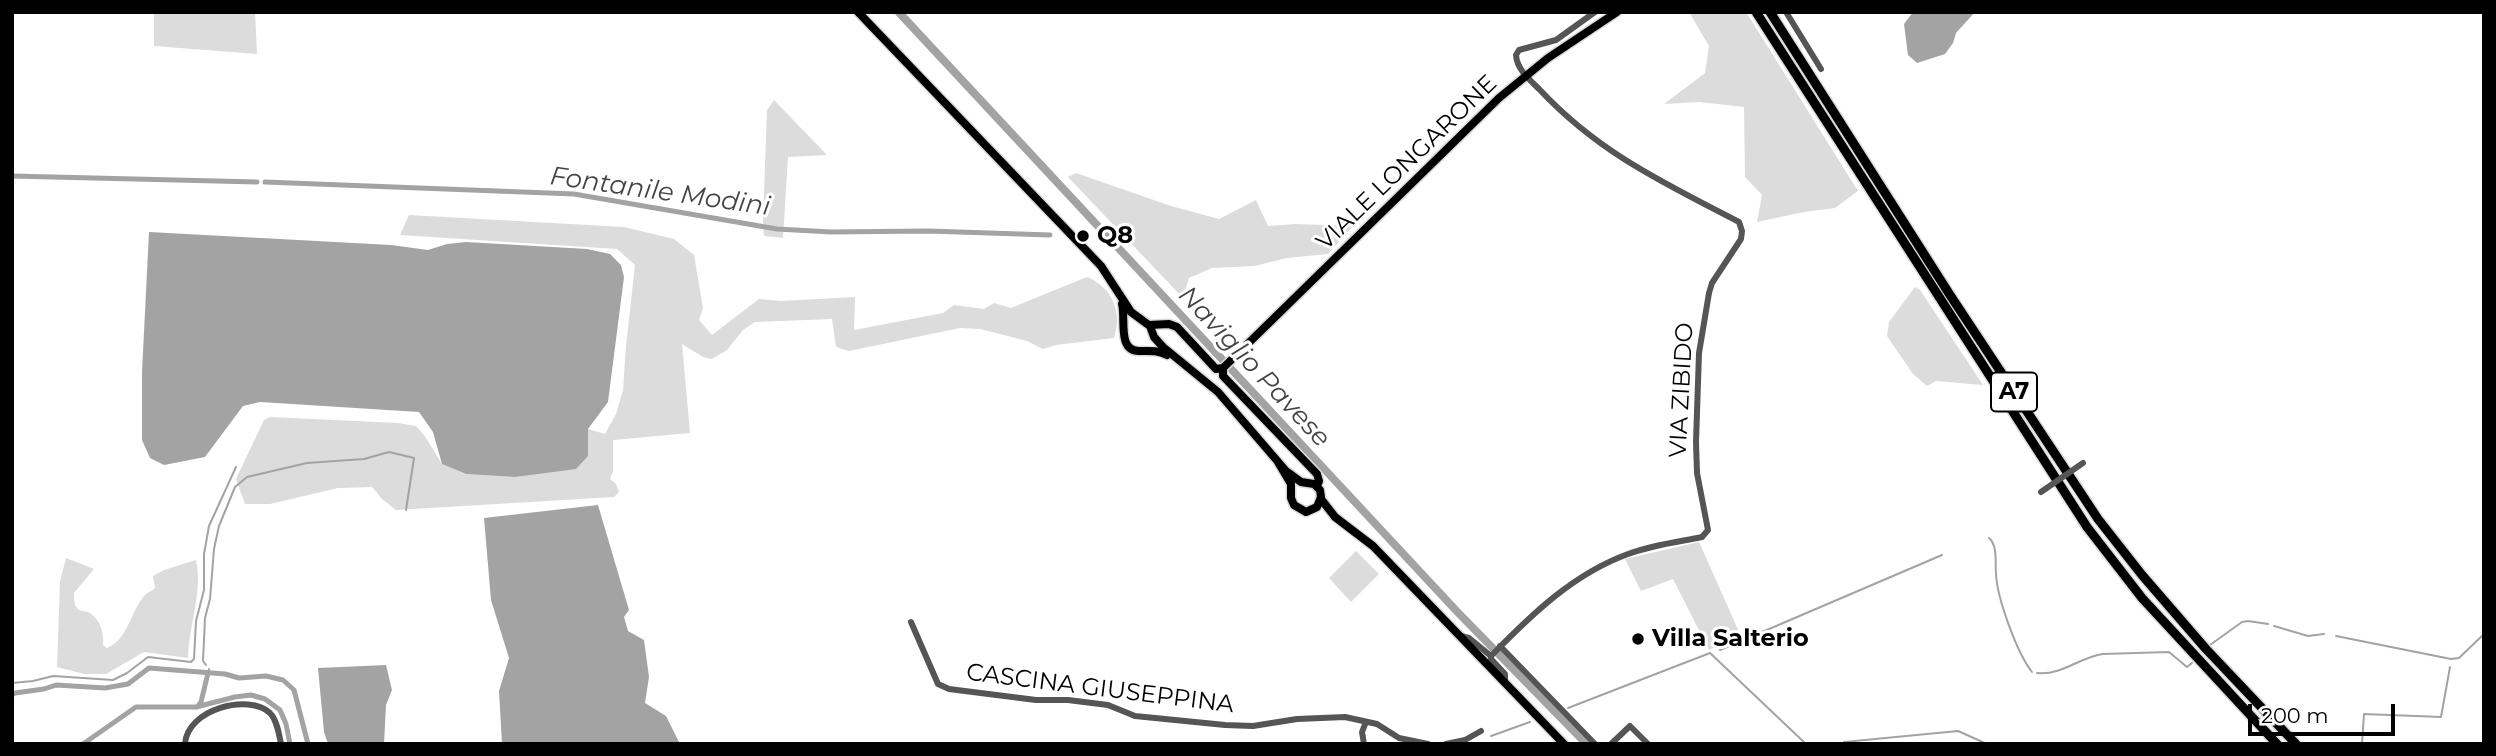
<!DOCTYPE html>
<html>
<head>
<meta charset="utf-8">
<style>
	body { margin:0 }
	#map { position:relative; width:2496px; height:756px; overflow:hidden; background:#fff; font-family:Montserrat,sans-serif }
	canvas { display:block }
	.frame { position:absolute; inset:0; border:14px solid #000; pointer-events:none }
	.scale { position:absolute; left:2248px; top:704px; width:147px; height:32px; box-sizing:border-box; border:4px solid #000; border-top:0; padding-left:9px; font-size:21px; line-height:24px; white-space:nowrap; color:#000; -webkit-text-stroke:5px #fff; paint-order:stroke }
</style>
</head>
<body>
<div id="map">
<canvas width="2496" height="756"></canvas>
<div class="frame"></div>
<div class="scale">200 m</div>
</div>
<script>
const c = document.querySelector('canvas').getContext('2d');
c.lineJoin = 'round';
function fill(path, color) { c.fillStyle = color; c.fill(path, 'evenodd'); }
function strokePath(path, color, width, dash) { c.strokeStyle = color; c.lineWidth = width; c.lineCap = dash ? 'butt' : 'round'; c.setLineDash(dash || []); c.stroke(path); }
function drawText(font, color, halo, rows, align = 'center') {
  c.font = font + ' Montserrat,sans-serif'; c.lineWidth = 6; c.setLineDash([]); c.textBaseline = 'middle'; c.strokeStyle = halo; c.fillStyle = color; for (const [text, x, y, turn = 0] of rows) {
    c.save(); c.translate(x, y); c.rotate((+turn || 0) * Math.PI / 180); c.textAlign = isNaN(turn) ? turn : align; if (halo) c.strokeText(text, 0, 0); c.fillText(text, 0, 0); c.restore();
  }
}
fill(new Path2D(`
	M154,12H255L257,54L154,46Z
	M1689,12H1746L1858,191L1835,208L1804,212L1757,222L1762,195L1745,177L1744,107L1699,102L1664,104L1705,73L1709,46Z
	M774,100L827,155L788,157L783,238L764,236L763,222L767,110Z
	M1076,173L1171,206L1219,219L1256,200L1268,226L1295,224L1353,226L1328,254L1287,258L1255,266L1212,268L1189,278L1183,298L1068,177Z
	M409,215L624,227L674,239L694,255L703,308L699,320L712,335L759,299L781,301L855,297L854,330L943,313L954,305L984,309L994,303L1011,308L1087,277C1112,287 1123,313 1114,338L1056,345L1043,349L1027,341L980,329L960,328L849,351L836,347L832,319L755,322L743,330L727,350L712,359L703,357L682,344L690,433L613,440V471L610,479L616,484L619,492L614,497L396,510L382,499L372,487L338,488L270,504H245L236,479L264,420L270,417L398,423L416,426L424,435L442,464L466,474L515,477L545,472L588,456V429L605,434L616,414L623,390L626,346L635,265L617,249L400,235Z
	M1915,287L1920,290L1983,385L1936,381L1927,386L1913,374L1887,336L1889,322Z
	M1699,542L1740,634L1709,650L1673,579L1641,591L1625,559Z
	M1356,551L1379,574L1351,602L1329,578Z
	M66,558L94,569L74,593C74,597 74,601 75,605C79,613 84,610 90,613C101,620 104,634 103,645L107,648C128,640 131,610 145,595C148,592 152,591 155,588L153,576L164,570L196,560C203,592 189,625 188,658L144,652L106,674H84L57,667L60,581Z`), '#dcdcdc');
fill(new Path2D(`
	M893,12H904L1460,609L1592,744H1581L1454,614Z
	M1913,12H1975L1956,33L1953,43L1945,54L1917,63L1908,55L1904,24Z
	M149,232L391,245L428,250L447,244L466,242L587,249L610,254L621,265L624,277L608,402L588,429V456L576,469L515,477L466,474L442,464L433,432L419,412L260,402L243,406L205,457L164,465L150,458L142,440V372Z
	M598,505L629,610L624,617L628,631L644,640L649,677L645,703L666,716L680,744H502L499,691L509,658L491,600L484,518Z
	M386,665L392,690L386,705L384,744H328L324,732L318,668Z`), '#a3a3a3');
strokePath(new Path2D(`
	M1989,538C1998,546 1995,563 1996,574C1997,598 2017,653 2032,672
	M2274,626L2308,636L2324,634
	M2336,636L2451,659L2459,658L2484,634
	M2210,645L2242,622L2248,621L2268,624
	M1720,650L1942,555
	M206,665L203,661L205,618L210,599L214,549L219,526L235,487L247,477L307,463L364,459L389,452L414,458L406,510
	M208,673L209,669
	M2037,673C2061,676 2080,657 2103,654L2169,652L2187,667L2192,663
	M12,683L33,681L53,676L113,680L127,673L148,657L191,662L194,659L196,621L204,590V554L209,526L236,467
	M1568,708L1710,653L1806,744
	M1491,736L1530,722
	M1844,742L1958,731L1987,744
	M1823,744L1840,743
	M2362,744L2364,714L2441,717L2450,667`), '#a3a3a3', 2);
strokePath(new Path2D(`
	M12,176L257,182
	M265,182L574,194L777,229L831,232L928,231L1050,235
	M12,695L15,693L44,689L56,685L105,688L128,684L149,668L225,674L239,678L266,676L283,680L294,690L308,744
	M197,707L201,702L208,673
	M83,744L136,707H196L235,697L251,695L265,699L280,710L286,724L290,744`), '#a3a3a3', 5);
const major = new Path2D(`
	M858,12L1101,266L1131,312L1150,326L1154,337L1163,347L1218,392L1286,471L1301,482L1314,484L1320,490L1321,497L1317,507L1306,512L1294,505L1291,498V484L1278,462
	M1122,304C1126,318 1117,351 1139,351C1150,351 1157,350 1167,355
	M1149,325L1169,324L1177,327L1216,369L1223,368
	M1223,368L1499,98L1548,58L1617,12
	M1223,368V376L1317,474L1319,481L1317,486
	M1321,499L1335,517L1373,546L1564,744`);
const highway = new Path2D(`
	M1756,12L2087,527L2142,598L2277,744
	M1770,12L1950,295L2098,519L2142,575L2206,649L2296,744`);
strokePath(major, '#dbdbdb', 11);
strokePath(highway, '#dbdbdb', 12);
strokePath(new Path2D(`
	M1786,12L1821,69
	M911,622L938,684L949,689L1036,700H1068L1108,705L1135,716L1225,725L1253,726L1297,719L1345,717L1377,724L1399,738L1428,744
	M1461,636L1469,638L1491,656V659L1505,674V682
	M1500,646L1595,744
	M1491,656C1531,615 1573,574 1628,554C1652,545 1677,542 1702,537L1708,530L1697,473L1696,442L1699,353L1709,293L1712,283L1741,239L1742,231L1739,222C1664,183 1599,153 1540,90C1530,80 1517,70 1516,55L1519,50L1556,40L1595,12
	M185,744C187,709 249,693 270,713C277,720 279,734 281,744
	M1364,744L1362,732L1366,722
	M1446,744L1465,740L1481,731
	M1611,744L1630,726L1648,744`), '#555', 6);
strokePath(major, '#000', 8);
strokePath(highway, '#000', 9);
strokePath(new Path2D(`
	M2041,492L2083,463`), '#555', 6);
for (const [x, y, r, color] of [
	[1083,236,7,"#000"],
	[1638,639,7,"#000"]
]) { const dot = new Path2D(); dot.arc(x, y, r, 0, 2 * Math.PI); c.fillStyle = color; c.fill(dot); strokePath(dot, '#fff', 2.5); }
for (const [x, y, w] of [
	[2014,392,46]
]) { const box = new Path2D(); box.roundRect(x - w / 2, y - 19.5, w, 39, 5); c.fillStyle = '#fff'; c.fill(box); strokePath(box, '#000', 2); }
drawText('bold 23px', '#000', null, [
	["A7",2014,392]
]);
drawText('24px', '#000', '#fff', [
	["VIALE LONGARONE",1407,163,-44],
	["VIA ZIBIDO",1682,390,-87],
	["CASCINA GIUSEPPINA",1100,689,7]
]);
drawText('bold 24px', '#000', '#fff', [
	["Q8",1097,236],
	["Villa Salterio",1652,639]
], 'left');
drawText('italic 26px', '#444', '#fff', [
	["Fontanile Modini",660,192,8],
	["Naviglio Pavese",1254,367,47]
]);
</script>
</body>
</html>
